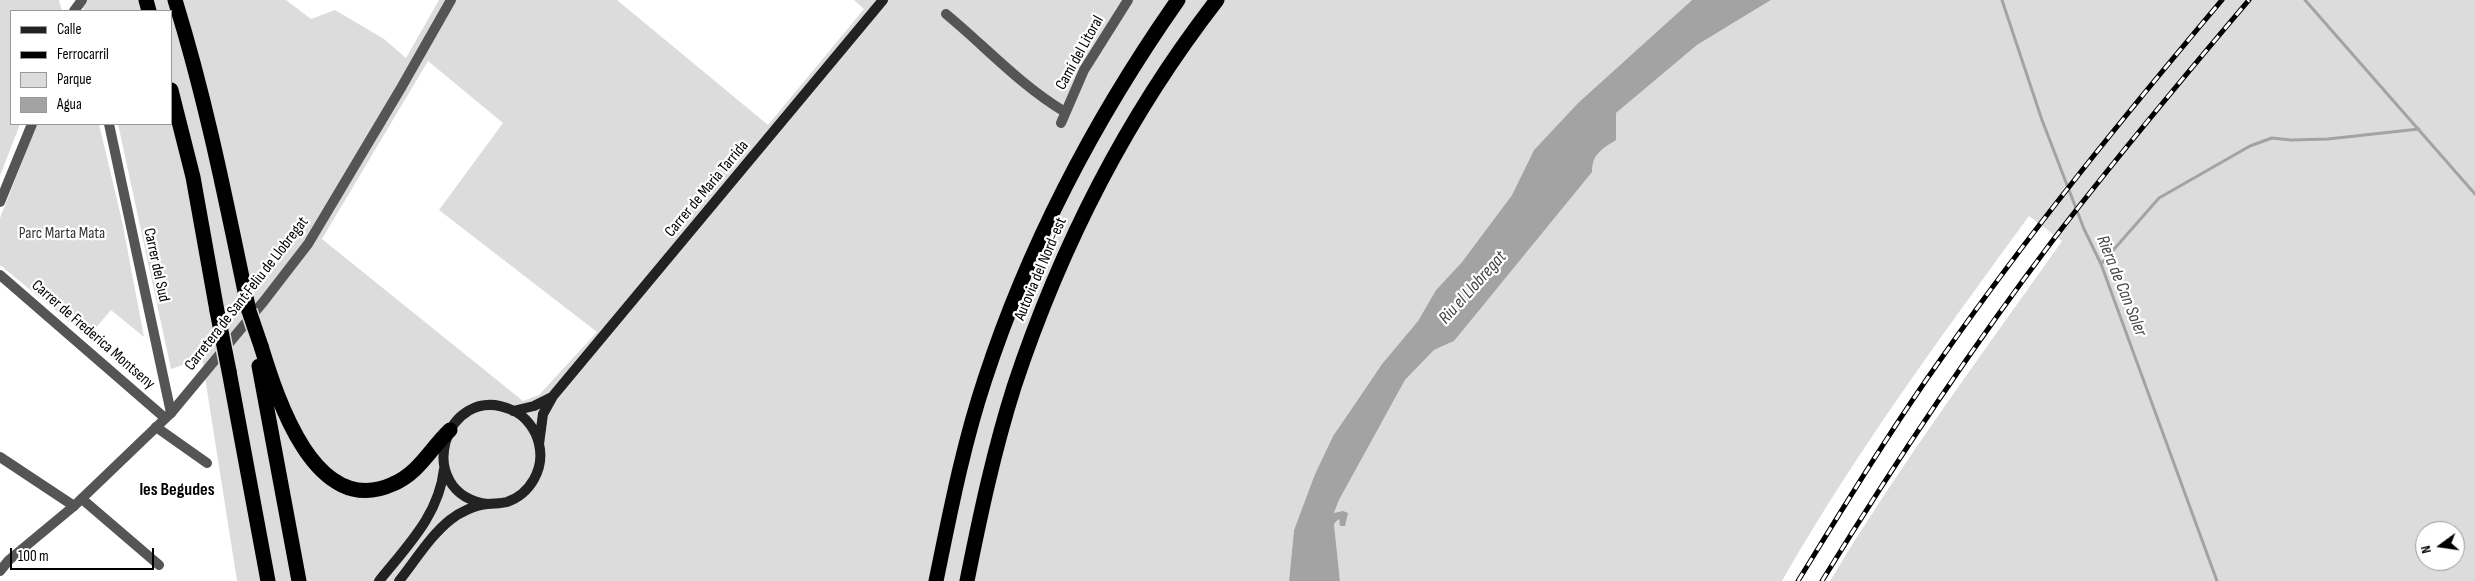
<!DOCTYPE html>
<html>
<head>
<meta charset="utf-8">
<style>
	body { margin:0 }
	#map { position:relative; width:2475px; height:581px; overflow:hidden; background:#fff; font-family:"Sofia Sans Condensed",sans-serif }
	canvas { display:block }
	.legend { position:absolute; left:10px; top:10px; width:162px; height:115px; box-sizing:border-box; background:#fff; border:1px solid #999; margin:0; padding:6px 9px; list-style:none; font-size:15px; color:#000 }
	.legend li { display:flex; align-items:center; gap:10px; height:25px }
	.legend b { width:25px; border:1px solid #999 }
	.north { position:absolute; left:2415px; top:521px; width:50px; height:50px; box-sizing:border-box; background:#fff; border:1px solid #999; border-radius:50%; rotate:256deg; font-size:14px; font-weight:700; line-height:20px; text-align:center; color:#000 }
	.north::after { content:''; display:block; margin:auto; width:18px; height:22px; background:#000; clip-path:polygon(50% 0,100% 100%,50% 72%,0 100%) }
	.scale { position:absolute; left:10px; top:548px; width:144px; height:22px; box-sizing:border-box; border:2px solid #000; border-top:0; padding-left:6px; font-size:15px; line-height:18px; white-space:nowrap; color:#000; -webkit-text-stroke:4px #fff; paint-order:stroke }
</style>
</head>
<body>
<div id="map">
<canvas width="2475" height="581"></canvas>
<ul class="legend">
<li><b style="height:6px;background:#222"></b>Calle</li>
<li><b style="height:6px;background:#000"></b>Ferrocarril</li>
<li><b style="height:14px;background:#dcdcdc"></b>Parque</li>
<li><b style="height:14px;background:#a3a3a3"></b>Agua</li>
</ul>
<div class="north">N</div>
<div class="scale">100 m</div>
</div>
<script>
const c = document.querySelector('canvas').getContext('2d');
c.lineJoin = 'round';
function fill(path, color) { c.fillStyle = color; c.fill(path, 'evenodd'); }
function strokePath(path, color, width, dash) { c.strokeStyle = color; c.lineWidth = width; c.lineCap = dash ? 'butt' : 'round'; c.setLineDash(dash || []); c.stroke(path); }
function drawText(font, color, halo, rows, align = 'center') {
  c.font = font + ' "Sofia Sans Condensed",sans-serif'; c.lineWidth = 4.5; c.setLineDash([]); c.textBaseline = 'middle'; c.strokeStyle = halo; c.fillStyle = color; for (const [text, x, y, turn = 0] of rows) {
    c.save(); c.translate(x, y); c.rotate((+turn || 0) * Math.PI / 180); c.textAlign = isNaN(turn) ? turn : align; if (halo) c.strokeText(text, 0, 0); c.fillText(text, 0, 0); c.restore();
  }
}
fill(new Path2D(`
	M0,0H59L62,11H11V124H20L0,176Z
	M80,0H286L311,19L335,10L384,39L406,58L439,0H617L768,125L864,9L854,0H1692L1578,103L1534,150L1512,195L1462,262L1436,290L1418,321L1382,364L1359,398L1333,436L1315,474L1294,530L1289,581H237L202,358L171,369L118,124H171V11H84ZM428,61L503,123L439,210L597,332L539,395L523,401L322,239Z
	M1771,0H2475V581H1830C1901,463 1983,353 2062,241L2029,216C1942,335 1855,453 1782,581H1340L1334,524L1348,513L1334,514L1339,500L1405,380L1434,350L1454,341L1592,165L1597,152L1616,140V113L1697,45ZM2425,531H2455V561H2425Z
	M37,124H99L122,221L144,337L111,310L88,337L0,265V218Z`), '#dcdcdc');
fill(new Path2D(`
	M1692,0H1771L1697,45L1616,113V140C1602,149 1592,154 1592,172L1454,341L1434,350L1405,380L1339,500L1334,513L1343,511L1348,513L1345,526H1340L1339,519L1334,524L1340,581H1289L1294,530L1315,474L1333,436L1359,398L1382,364L1418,321L1436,290L1462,262L1512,195L1534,150L1578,103Z`), '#a3a3a3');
strokePath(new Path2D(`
	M2002,0L2042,120L2084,229L2101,264L2217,581
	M2305,0L2475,194
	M2101,264L2159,198L2250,146L2272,138L2291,140L2328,139L2419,129`), '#a3a3a3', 3);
const motorway = new Path2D(`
	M146,0L149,11
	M175,0C207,103 227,206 249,311
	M171,90L193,177L217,311
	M261,346C277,398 315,520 393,484C419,473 430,449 450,430
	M259,366L299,581
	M229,371L268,581
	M936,581C950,513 963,445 985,379C1030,242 1096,117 1178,0
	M967,581C980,516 994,450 1014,387C1060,248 1127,116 1217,0`);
strokePath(motorway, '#dbdbdb', 18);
strokePath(new Path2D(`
	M74,11L82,0
	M946,14C986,47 1020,85 1065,112
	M1061,123L1084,70L1128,0
	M109,124L171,413
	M0,202L32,124
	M0,275L165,418
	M156,427L207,463
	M0,457L74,506
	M82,499L159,565`), '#555', 10);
strokePath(new Path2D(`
	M0,571L9,560L74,506L171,413L264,301L308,244L401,88L451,0`), '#555', 10);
strokePath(new Path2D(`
	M513,411L534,406L552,397
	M539,444L543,414L553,396L883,0
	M379,581C407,546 439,515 444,469
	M399,581C415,561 430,536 450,520C460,512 475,505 488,504C494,503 500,504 507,502C530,494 545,469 539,444C536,430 526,416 512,410C444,380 411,494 488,504`), '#222', 10);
strokePath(motorway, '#000', 15);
const rail = new Path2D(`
	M1798,581C1845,505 1891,429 1943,356C2029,233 2125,115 2222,0
	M1822,581C1894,464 1970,350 2053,240C2116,158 2182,79 2249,0`);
strokePath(rail, '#000', 5);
strokePath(rail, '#fff', 3, [9]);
const motorwayBridge = new Path2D(`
	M217,311L229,371
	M249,311L261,346`);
strokePath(motorwayBridge, '#dbdbdb', 18, []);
strokePath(motorwayBridge, '#000', 15);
drawText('16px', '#000', '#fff', [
	["Camí del Litoral",1080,53,-61],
	["Carrer de Maria Tarrida",707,189,-50],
	["Carrer del Sud",156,265,78],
	["Autovia del Nord-est",1041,269,-67],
	["Carretera de Sant Feliu de Llobregat",247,294,-52],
	["Carrer de Frederica Montseny",93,335,41]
]);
drawText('16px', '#333', '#fff', [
	["Parc Marta Mata",62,234]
]);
drawText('italic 18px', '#444', '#fff', [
	["Riera de Can Soler",2121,286,68],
	["Riu el Llobregat",1473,288,-48]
]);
drawText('bold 18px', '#000', '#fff', [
	["les Begudes",177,490]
]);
</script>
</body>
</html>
